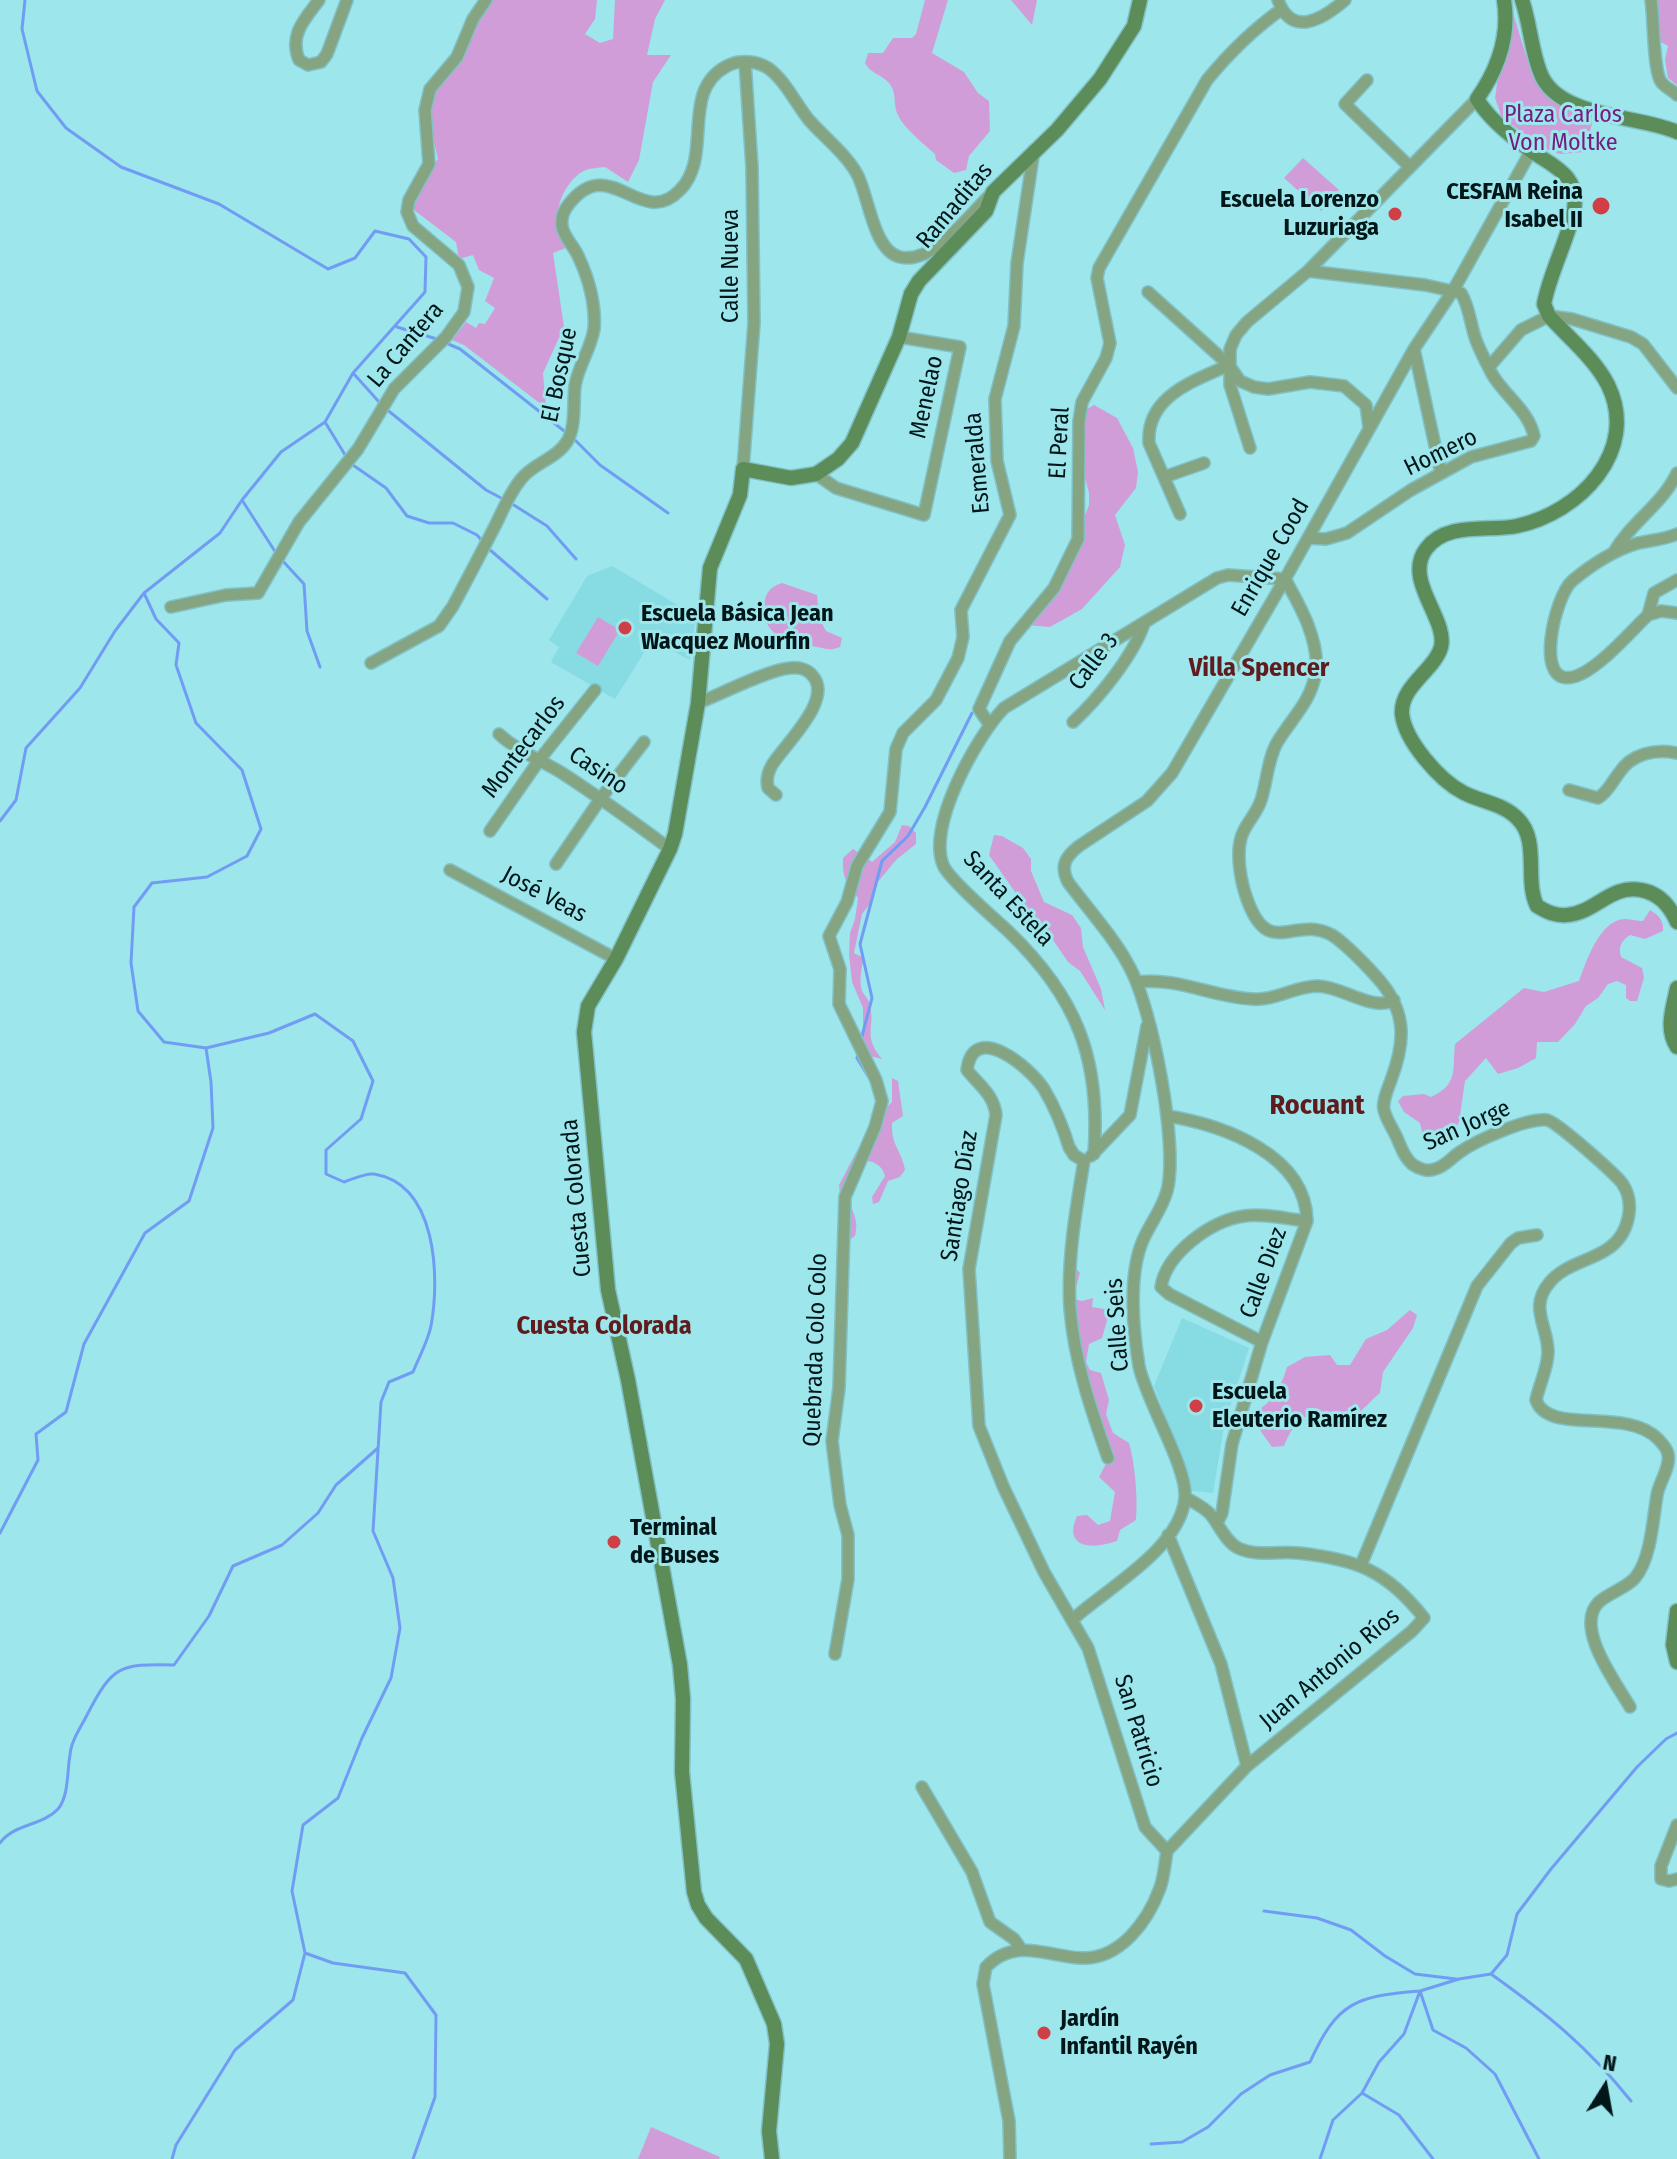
<!DOCTYPE html>
<html>
<head>
<meta charset="utf-8">
<style>
	body { margin:0 }
	#map { position:relative; width:1677px; height:2159px; overflow:hidden; background:#9de6ec; font-family:"Fira Sans Condensed",sans-serif }
	canvas { display:block }
	.north { position:absolute; left:1565px; top:2047px; width:80px; height:80px; -webkit-text-stroke:6px #9de6ec; paint-order:stroke; rotate:11deg; font-size:22px; font-weight:700; line-height:32px; text-align:center; color:#001618 }
	.north::after { content:''; display:block; margin:auto; width:28px; height:36px; background:#001618; clip-path:polygon(50% 0,100% 100%,50% 72%,0 100%) }
</style>
</head>
<body>
<div id="map">
<canvas width="1677" height="2159"></canvas>
<div class="north">N</div>
</div>
<script>
const c = document.querySelector('canvas').getContext('2d');
c.lineJoin = 'round';
function fill(path, color) { c.fillStyle = color; c.fill(path, 'evenodd'); }
function strokePath(path, color, width, dash) { c.strokeStyle = color; c.lineWidth = width; c.lineCap = dash ? 'butt' : 'round'; c.setLineDash(dash || []); c.stroke(path); }
function drawText(font, color, halo, rows, align = 'center') {
  c.font = font + ' "Fira Sans Condensed",sans-serif'; c.lineWidth = 6; c.setLineDash([]); c.textBaseline = 'middle'; c.strokeStyle = halo; c.fillStyle = color; for (const [text, x, y, turn = 0] of rows) {
    c.save(); c.translate(x, y); c.rotate((+turn || 0) * Math.PI / 180); c.textAlign = isNaN(turn) ? turn : align; if (halo) c.strokeText(text, 0, 0); c.fillText(text, 0, 0); c.restore();
  }
}
fill(new Path2D(`
	M612,566L696,616L690,660L652,640L615,699L551,662L559,647L549,640L587,576Z
	M1182,1318L1249,1348L1224,1426L1213,1493L1192,1491L1154,1386Z`), '#87dbe2');
fill(new Path2D(`
	M492,0H597L595,19L585,34L600,43L613,39L615,0H665L655,19L647,55H671L653,82L639,160L628,182L605,167C599,168 591,168 586,170C566,178 552,211 559,230C561,236 565,242 568,247L553,253L564,327L543,373L546,408L464,345L452,340L466,322L476,328L479,323L485,324L495,308L485,301L494,278L479,270L473,255L459,259L456,242L410,207L418,183L438,159L424,100L428,82L459,54Z
	M925,0H948L932,53L964,72L978,93L989,101L990,131L969,156L966,170L954,173L936,160L935,154C923,143 903,128 897,113C893,103 897,92 889,83C881,74 871,74 865,63L868,53H883L893,38H912L916,34Z
	M1011,0H1037L1032,25Z
	M1509,0L1532,75L1550,94L1595,111L1585,152L1560,154L1548,150L1502,118L1495,98Z
	M1657,0H1677V85L1668,78L1665,60L1668,46L1659,41Z
	M1303,158L1339,190L1321,211L1284,178Z
	M1094,405L1117,418L1133,448L1138,472L1136,488L1115,515L1125,545L1120,567L1082,609L1050,627L1027,625L1058,585L1089,505V493L1082,466V412Z
	M782,583L817,595L819,618L826,631L842,638L840,647C830,651 827,649 817,647C792,642 762,638 764,606C765,593 770,587 782,583Z
	M598,617L620,630L598,666L576,653Z
	M902,825L909,826L916,833V844L897,859L876,884L869,905L862,914L854,953L864,958C861,968 859,982 862,991C864,995 868,998 869,1003C877,1027 861,1034 882,1059L870,1056L863,1039V1008L852,982L849,955L850,933L855,919L858,898C846,883 842,877 843,858L853,849L872,862L895,842Z
	M994,835L1002,836L1023,848L1031,859V871L1044,902L1072,915L1081,928L1083,947L1101,989L1105,1010L1080,971L1068,962L1051,937L1036,922L989,855Z
	M1650,910C1659,915 1664,921 1663,931L1645,939L1630,935C1621,941 1618,947 1621,957L1642,968L1644,978L1637,1001H1630L1626,998V985L1617,981L1608,984L1598,998L1586,1006L1575,1024L1558,1042H1537L1536,1058L1518,1068L1498,1074L1486,1058L1465,1081L1459,1122L1453,1132L1427,1136L1422,1132L1420,1123L1404,1112L1398,1101L1403,1096L1424,1094L1431,1097C1459,1084 1452,1070 1455,1044L1524,988L1544,992L1579,981C1586,962 1599,921 1624,919C1630,919 1637,921 1643,921Z
	M892,1078L898,1081L903,1116L892,1123C891,1146 902,1151 905,1170L900,1177L888,1181L879,1202L873,1204L872,1197L885,1176C882,1165 875,1162 864,1160C859,1172 852,1185 851,1198C850,1214 860,1216 855,1236L845,1243L839,1185L873,1120L892,1102Z
	M1072,1264L1080,1273L1073,1299L1082,1301L1093,1298L1092,1307L1115,1311L1123,1300L1119,1317H1108L1102,1338L1089,1344L1086,1362L1090,1370L1101,1373L1109,1400L1106,1414L1113,1433L1129,1443C1135,1464 1138,1498 1136,1520L1120,1530L1117,1541C1095,1549 1062,1550 1077,1516L1087,1515L1098,1525L1110,1521L1115,1492L1099,1477L1109,1458L1074,1364Z
	M1410,1310L1417,1315L1413,1328L1383,1372L1380,1393C1372,1399 1365,1409 1356,1414C1348,1418 1340,1416 1331,1414C1304,1410 1294,1422 1284,1446L1272,1447L1255,1423V1412C1274,1401 1281,1387 1287,1367L1305,1357L1330,1355L1337,1365H1350L1366,1339L1387,1330Z
	M651,2127L720,2157L719,2159H638Z`), '#d19dd8');
strokePath(new Path2D(`
	M397,327L440,340
	M446,343L460,349L568,434
	M353,373L380,403
	M385,408L486,490L503,499
	M325,422L350,463L386,488L407,516L429,523H453L477,535L484,543
	M574,439L600,465L668,513
	M242,500L276,553
	M509,502L547,526L576,559
	M489,549L547,599
	M281,559L304,584L307,631L320,667
	M144,593L156,619L179,643L176,665L196,723L242,770L261,829L247,856L207,877L152,883L134,907L131,963L138,1011L164,1042L206,1048L269,1033L315,1014L353,1041L373,1081L361,1119L326,1150V1174L344,1182C353,1179 365,1173 374,1174C437,1184 440,1277 431,1326C428,1341 419,1357 413,1372L389,1382L381,1402L373,1531L393,1578L400,1628L391,1678L362,1738L338,1798L303,1825L292,1891L305,1953L333,1963L405,1973L436,2015L435,2097L413,2159
	M0,821L16,800L26,748L80,688L115,631L144,593L220,533L242,500L281,452L325,422L353,373L425,292L426,257L409,239L375,231L355,258L328,269L219,204L121,167L66,128L37,91L22,29L25,0
	M861,1040L872,998L860,944L882,861L908,836L925,807L972,713
	M859,1051L857,1058L868,1076
	M0,1533L38,1460L36,1434L66,1412L84,1344L145,1233L189,1201L213,1128L211,1082L206,1048
	M0,1843C13,1824 42,1826 58,1809C69,1796 67,1771 70,1755C71,1741 81,1727 87,1715C113,1665 119,1664 174,1665L209,1616L233,1566L282,1545L318,1513L336,1485L378,1448
	M1264,1911L1317,1918L1351,1930L1385,1956L1415,1974L1456,1979
	M1491,1974C1547,2014 1587,2046 1631,2101
	M1362,2093L1399,2115L1433,2159
	M1151,2144L1182,2142L1208,2127L1241,2094L1270,2075L1310,2062C1337,2002 1356,1996 1420,1991L1433,2030L1466,2048L1495,2074L1539,2159
	M172,2159L176,2145L235,2050L293,2000L305,1953
	M1320,2159L1333,2120L1362,2093L1379,2062L1404,2034L1420,1991L1459,1979L1491,1974L1507,1955L1517,1914L1551,1869L1637,1767L1666,1739L1677,1733`), '#709df3', 3);
const street = new Path2D(`
	M319,0C304,20 289,35 299,60L308,65L321,62L327,54L347,0
	M1278,0C1292,39 1324,18 1345,0
	M1651,0C1654,17 1653,74 1662,83C1666,88 1672,90 1677,95
	M1367,80L1345,104L1409,166
	M1148,292L1229,365L1240,381L1254,387L1268,389L1310,382L1344,386L1366,405L1369,427
	M1414,349L1441,473
	M1489,367L1521,330L1549,316L1572,319L1631,337L1643,344L1677,388
	M1250,448L1230,385V349L1236,335L1247,322L1308,271L1477,99
	M743,469L754,323L752,167L745,62
	M816,474L836,488L924,515L960,347L899,337
	M1164,477L1204,463
	M1180,514L1149,443C1146,396 1194,381 1229,365
	M1677,534C1664,540 1649,540 1635,544C1613,551 1590,566 1572,581C1555,596 1533,687 1573,677C1596,672 1630,632 1648,615L1661,611L1677,613
	M1308,538L1326,539L1347,533L1411,490L1471,457L1531,441L1534,436C1529,411 1504,395 1492,374C1487,364 1480,351 1476,340C1470,324 1470,308 1461,293L1425,285L1308,271
	M1614,552C1631,522 1662,505 1677,473
	M1285,579C1300,606 1319,639 1316,671C1312,700 1293,717 1278,741C1268,757 1267,782 1261,800C1257,814 1244,825 1241,838C1236,855 1241,883 1247,899C1269,961 1294,914 1332,935C1346,944 1370,969 1381,982C1407,1014 1405,1043 1391,1080C1388,1089 1382,1101 1384,1110C1386,1119 1393,1129 1397,1138C1401,1147 1404,1157 1412,1164C1419,1169 1428,1172 1435,1169C1446,1166 1452,1157 1460,1152C1477,1140 1527,1118 1547,1120C1556,1121 1614,1173 1622,1183C1636,1203 1629,1234 1609,1248C1591,1261 1565,1264 1550,1282C1528,1307 1548,1326 1548,1352C1548,1368 1539,1385 1536,1400C1548,1436 1626,1406 1658,1439C1662,1443 1667,1448 1668,1454C1671,1467 1659,1482 1657,1495C1653,1519 1651,1559 1635,1578C1626,1588 1609,1593 1599,1602C1573,1627 1617,1684 1630,1707
	M171,607L226,595L258,593L299,522L358,449L394,389L446,337L464,312L468,287L459,265L413,226L407,212L409,200L429,164L425,110L430,89L457,57L473,19L486,0
	M1648,615L1654,593L1677,580
	M371,663L439,626L453,606C467,580 481,553 495,526C503,510 510,492 522,478C534,463 558,458 568,440C576,424 573,403 575,386C578,366 591,349 594,329C596,306 589,279 579,258C575,247 564,238 562,226C561,218 564,210 569,204C610,151 641,231 680,190C714,156 679,91 727,66C739,59 757,61 768,68C785,80 796,104 809,120C825,138 845,153 857,174C869,196 873,251 900,257C933,265 970,214 991,194
	M698,703C721,694 768,670 790,668C798,667 807,669 812,675C835,699 784,745 772,765C768,772 766,780 768,788L776,795
	M1073,722C1099,698 1133,656 1144,624
	M989,724L979,709L1010,641L1054,588L1078,539L1079,421L1082,402L1106,358L1110,343L1097,278L1099,268L1207,80C1230,52 1252,30 1282,9
	M499,734C517,751 541,760 562,773C599,797 635,823 670,849
	M1569,790L1598,798C1608,792 1612,782 1619,773C1632,753 1655,749 1677,753
	M490,831L540,759L595,690
	M556,864L601,798L644,742
	M450,870L616,959
	M1137,982C1178,977 1212,997 1252,999C1275,1001 1295,986 1318,986C1344,987 1372,1012 1394,1000
	M1168,1116C1222,1125 1306,1154 1307,1221L1262,1342L1232,1444L1222,1513L1217,1523
	M1094,1154C1101,1059 1077,997 1008,931C994,918 952,882 944,867C925,828 977,736 1004,708L1217,578L1228,575L1285,579
	M1091,1156L1130,1115L1147,1026
	M1084,1161L1074,1155L1069,1147C1063,1127 1054,1106 1044,1089C1030,1067 973,1020 967,1070C979,1085 994,1095 996,1115L969,1269L979,1426L1003,1486L1044,1572L1088,1648L1145,1827L1167,1851
	M1084,1161C1076,1209 1067,1260 1070,1308C1074,1360 1091,1410 1108,1458
	M1262,1342L1169,1294L1161,1287C1166,1254 1211,1220 1244,1216C1264,1213 1286,1219 1307,1221
	M1168,1535L1221,1664L1247,1766
	M1361,1565L1477,1286L1511,1243L1518,1238L1537,1235
	M1072,1620C1107,1588 1180,1549 1185,1498C1188,1468 1146,1401 1139,1366C1133,1330 1128,1274 1143,1240C1150,1224 1162,1209 1167,1191C1179,1146 1152,1007 1129,966C1113,936 1088,909 1068,882C1060,866 1065,857 1079,846L1147,801L1172,773L1285,579L1414,349L1454,289L1531,151
	M835,1654L848,1579V1535L840,1505L832,1441L839,1388L845,1197L875,1127L882,1101L876,1080L839,1004L840,969L829,936L847,902L857,866L890,812L896,749L903,733L936,700L958,658L963,637L961,610L1010,515L997,461L995,399L1014,326L1017,263L1034,150
	M922,1787L972,1872L990,1922L1014,1939L1021,1949
	M1677,1825L1661,1866V1879L1669,1881L1677,1879
	M1167,1851L1247,1766L1412,1631L1424,1618C1387,1571 1357,1559 1298,1553C1278,1551 1257,1557 1238,1548C1226,1542 1219,1525 1211,1515C1204,1507 1195,1503 1186,1498
	M1010,2159L1009,2121L983,1984L986,1967C1015,1937 1046,1956 1081,1958C1120,1960 1148,1921 1160,1888C1164,1877 1165,1863 1167,1851`);
const secondary = new Path2D(`
	M1504,0C1510,37 1498,69 1477,99C1489,119 1510,136 1530,150C1552,166 1580,174 1574,210C1567,242 1550,272 1544,304L1549,316C1568,337 1595,359 1608,385C1640,451 1579,513 1517,526C1489,532 1446,521 1426,549C1403,580 1448,619 1441,647C1435,670 1400,686 1402,714C1405,741 1440,781 1464,793C1482,802 1504,804 1518,819C1540,841 1524,880 1537,906C1547,912 1555,916 1567,915C1595,913 1611,884 1641,890C1659,893 1670,906 1677,922
	M1522,0C1530,23 1531,49 1540,72C1556,118 1638,115 1677,132
	M1677,988C1673,1008 1665,1029 1677,1047
	M1677,1611L1673,1645L1677,1662
	M772,2159L769,2131L777,2044L774,2024L746,1959L706,1918L698,1905L694,1892L682,1772L683,1699L680,1665L628,1380L608,1290L584,1032L588,1006L616,959L670,849L675,834L698,703L710,568L740,495L743,469L791,478L816,474L838,459L852,443L899,337L911,294L919,281L986,211L993,192L1057,130L1100,79L1134,26L1140,0`);
strokePath(street, '#81c1c6', 14);
strokePath(secondary, '#81c1c6', 17);
strokePath(street, '#85a582', 11);
strokePath(secondary, '#5c8c58', 14);
for (const [x, y, r, color] of [
	[1601,206,10,"#cf3f45"],
	[1395,214,8,"#cf3f45"],
	[625,628,8,"#cf3f45"],
	[1196,1406,8,"#cf3f45"],
	[614,1542,8,"#cf3f45"],
	[1044,2033,8,"#cf3f45"]
]) { const dot = new Path2D(); dot.arc(x, y, r, 0, 2 * Math.PI); c.fillStyle = color; c.fill(dot); strokePath(dot, '#9de6ec', 3); }
drawText('24px', '#731d7e', '#9de6ec', [
	["Plaza Carlos",1563,115],
	["Von Moltke",1563,143]
]);
drawText('bold 24px', '#001618', '#9de6ec', [
	["CESFAM Reina",1583,192,"right"],
	["Isabel II",1583,220,"right"],
	["Escuela Lorenzo",1379,200,"right"],
	["Luzuriaga",1379,228,"right"],
	["Escuela Básica Jean",641,614],
	["Wacquez Mourfin",641,642],
	["Escuela",1212,1392],
	["Eleuterio Ramírez",1212,1420],
	["Terminal",630,1528],
	["de Buses",630,1556],
	["Jardín",1060,2019],
	["Infantil Rayén",1060,2047]
], 'left');
drawText('24px', '#001618', '#9de6ec', [
	["Ramaditas",955,206,-50],
	["Calle Nueva",731,266,-90],
	["La Cantera",406,345,-50],
	["El Bosque",560,375,-78],
	["Menelao",927,397,-78],
	["El Peral",1060,443,-87],
	["Homero",1441,453,-26],
	["Esmeralda",978,463,-95],
	["Enrique Cood",1271,558,-60],
	["Calle 3",1094,662,-53],
	["Montecarlos",524,747,-53],
	["Casino",598,771,34],
	["José Veas",544,895,28],
	["Santa Estela",1008,899,47],
	["San Jorge",1467,1126,-24],
	["Santiago Díaz",960,1196,-81],
	["Cuesta Colorada",577,1198,-95],
	["Calle Diez",1264,1273,-70],
	["Calle Seis",1118,1325,-94],
	["Quebrada Colo Colo",816,1350,-88],
	["Juan Antonio Ríos",1330,1669,-40],
	["San Patricio",1138,1731,73]
]);
drawText('bold 26px', '#601b1d', '#9de6ec', [
	["Villa Spencer",1259,669],
	["Cuesta Colorada",604,1327]
]);
drawText('bold 28px', '#601b1d', '#9de6ec', [
	["Rocuant",1317,1106]
]);
</script>
</body>
</html>
